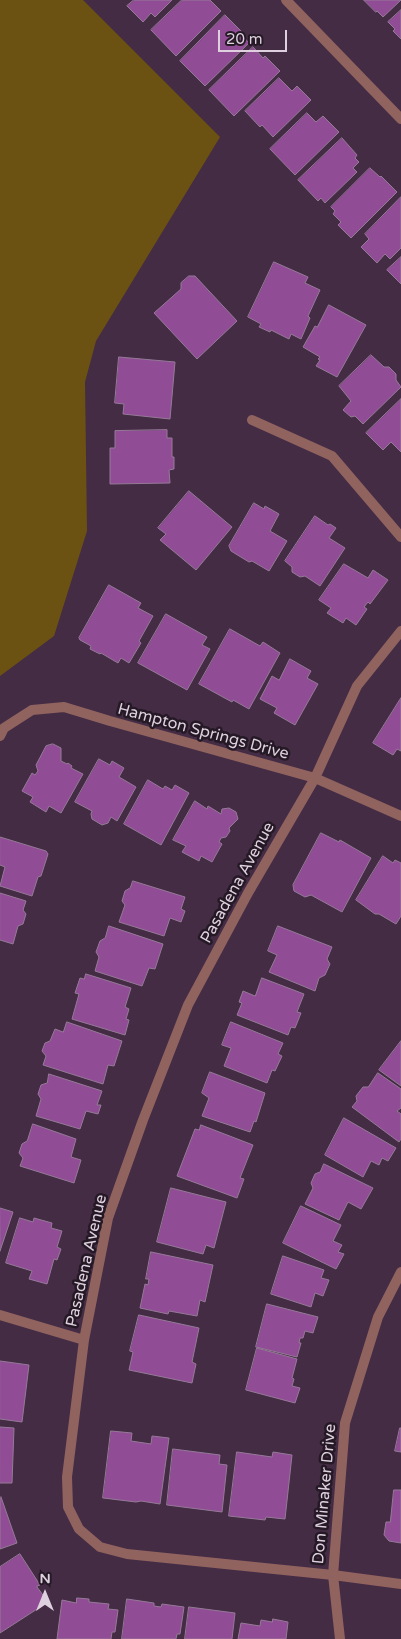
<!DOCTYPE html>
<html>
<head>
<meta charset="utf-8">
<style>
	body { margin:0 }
	#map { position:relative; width:401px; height:1639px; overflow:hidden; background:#442c45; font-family:"Varela Round",sans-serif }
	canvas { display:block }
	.north { position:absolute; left:20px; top:1569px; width:50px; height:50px; -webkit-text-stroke:4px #241924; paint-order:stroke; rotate:0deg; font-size:14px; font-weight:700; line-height:20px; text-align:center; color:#dfd0df }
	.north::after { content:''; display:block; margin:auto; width:18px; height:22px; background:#dfd0df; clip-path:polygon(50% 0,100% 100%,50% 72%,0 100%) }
	.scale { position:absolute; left:218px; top:30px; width:69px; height:22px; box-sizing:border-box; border:2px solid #dfd0df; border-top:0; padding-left:6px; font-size:15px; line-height:18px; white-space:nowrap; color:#dfd0df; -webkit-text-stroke:4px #241924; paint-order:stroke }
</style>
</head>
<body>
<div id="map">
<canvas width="401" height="1639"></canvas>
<div class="north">N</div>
<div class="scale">20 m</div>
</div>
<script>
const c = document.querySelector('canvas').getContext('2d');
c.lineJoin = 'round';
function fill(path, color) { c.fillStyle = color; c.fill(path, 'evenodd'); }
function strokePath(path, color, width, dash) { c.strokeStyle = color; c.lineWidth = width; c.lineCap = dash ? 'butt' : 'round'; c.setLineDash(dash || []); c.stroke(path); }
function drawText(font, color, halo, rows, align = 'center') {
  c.font = font + ' "Varela Round",sans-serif'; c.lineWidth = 5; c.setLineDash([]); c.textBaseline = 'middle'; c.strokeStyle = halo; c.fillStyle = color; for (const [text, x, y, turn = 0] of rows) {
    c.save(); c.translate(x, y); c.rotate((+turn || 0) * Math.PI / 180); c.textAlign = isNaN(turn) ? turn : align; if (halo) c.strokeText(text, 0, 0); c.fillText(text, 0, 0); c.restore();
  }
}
fill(new Path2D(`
	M0,0H83L220,137L96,341L85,382L87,531L54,636L0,676Z`), '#6c5212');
const building = new Path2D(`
	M134,0H172L155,17L151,13L143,22L127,6Z
	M182,0H210L221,11L176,56L151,30Z
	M364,0H401L383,17L377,11L376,12Z
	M401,10V39L393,31L395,29L388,22Z
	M225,15L242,32L240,33L249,43L205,86L180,61Z
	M253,47L263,58L265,56L280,71L234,116L209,90Z
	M279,78L292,91L297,86L311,100L273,137L262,125L260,127L245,111Z
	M307,113L316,122L323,116L339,132L295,175L270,149Z
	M342,138L357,155L355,158L359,162L353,168L357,172L325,203L321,198L318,201L298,180Z
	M370,168L380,177L381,176L397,192L351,238L338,225L341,222L333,214L335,211L331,207Z
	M401,197V248L390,259L385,254L377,263L361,247L369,239L365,234Z
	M401,257V284L387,270Z
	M274,262L308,277L305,283L320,290L308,316L310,318L301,339L291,334L289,339L271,330L270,332L259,327L261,324L248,317Z
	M189,276H195L237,321L197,359L154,313L181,289V283Z
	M329,305L366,325L337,377L316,366L320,360L318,359L320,357L303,347L315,326L317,327Z
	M371,355L384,367H389L396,374V380L401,387L363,424L355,416L351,417L343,410L351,401L339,386Z
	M119,357L175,362L170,419L123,414L124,404L115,403Z
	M401,399V452L391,442L383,450L366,433Z
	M167,430V438H172V457H174V469L169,470L170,483L110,484V448H115V431Z
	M189,491L232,527L196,570L160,540L166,534L158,528Z
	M254,503L264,509L265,506L279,514L270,531L287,541L269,571L252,561L249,562L231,551L229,546Z
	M315,516L328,525L330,524L336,528L329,538L345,548L320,586L305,576L300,577L292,572V567L285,561Z
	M344,564L368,578L373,570L388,580L370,604L368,602L364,607L367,609L356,625L346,618L343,623L327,613L331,608L319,600Z
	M109,585L141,603L138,608L153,616L139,641L141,643L129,663L121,658L118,663L101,653L100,654L90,649L91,646L80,640L79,638Z
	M166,614L207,637L202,645L210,649L187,690L138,663Z
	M230,629L260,646L263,642L280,653L249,709L233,700L232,702L199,684Z
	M290,659L311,671L307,678L318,684L295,725L274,713L277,708L260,699L272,676L279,680Z
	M401,698V751L397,749L393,755L373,743Z
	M53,744L61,748V761L67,764L68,763L72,766L71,768L83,774L61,813L49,806L46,812L30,802L33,797L22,791L32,773L35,775L38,771L36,765L46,746Z
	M99,759L110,765L112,761L124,768L119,777L136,787L117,821L111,817L108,823L102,825L92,819L91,814L92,811L75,802Z
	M148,780L163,789L165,786L172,790L175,785L189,793L161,845L124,824Z
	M195,801L207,809L208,806L221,814L222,809L229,808L236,812L238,819L229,828L230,831L226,837L221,838L219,842L222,844L212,862L201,856L199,861L182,852L186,846L173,840Z
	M321,833L339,842L340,840L371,858L342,912L311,895L305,897L294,891L293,885Z
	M0,837L46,851L48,854L41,876L38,877L32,896L0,886L5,867L0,865Z
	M383,856L393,863L395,860L401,863V916L396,924L379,914H375L356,900Z
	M133,881L185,897L181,909L185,911L181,922L170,918L164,936L119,922L125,905L122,901L125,891L130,888Z
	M0,893L26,901L23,910L26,914L23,924L18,926L13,944L0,940Z
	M109,926L163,944L155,969L149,968L142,986L95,971L99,957L96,952L100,941L105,938Z
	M278,926L332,947L327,959L330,964L325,975L319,978L315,991L269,972L277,955L268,951Z
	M86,974L131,988L125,1007L129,1009L126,1019L129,1020L125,1035L72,1019L79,994L75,993L80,978L84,979Z
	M262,978L304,994L297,1012L301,1013L295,1028L291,1027L288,1035L237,1015L242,1003L239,1002L243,991L255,996Z
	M67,1022L122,1041L114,1066L108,1065L103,1084L43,1065L46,1056L42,1051L45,1043L50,1041L55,1029L63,1032Z
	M231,1022L283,1043L278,1054L282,1056L275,1071L272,1070L267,1083L224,1066L231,1048L222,1045Z
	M401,1041V1086L379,1070Z
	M210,1072L265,1093L256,1122L254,1121L250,1132L202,1116L209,1098L202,1093Z
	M378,1073L401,1089V1108L397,1111L401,1114V1139L399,1142L352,1107L357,1101L356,1096L363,1087H368Z
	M49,1074L102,1091L97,1105H101L98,1114L86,1111L80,1129L36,1116L41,1099L38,1094L41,1085L47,1083Z
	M344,1118L396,1148L388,1161L382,1158L379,1165L371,1161L363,1177L325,1155Z
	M33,1124L76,1139L71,1157L81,1160L74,1183L20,1166L23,1158L19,1153L22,1144L27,1141Z
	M201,1125L253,1145L240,1178L244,1179L237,1198L177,1176L195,1129L199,1130Z
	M324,1164L373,1188L361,1209L348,1202L339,1220L305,1204L313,1188L311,1183L315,1174L320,1172Z
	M171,1188L226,1202L214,1248L206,1245L203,1254L157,1242Z
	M301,1206L341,1225L333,1241L342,1245L338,1252L344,1254L336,1269L283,1243Z
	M0,1208L13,1212L0,1251Z
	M20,1218L33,1222L34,1218L52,1223L51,1228L62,1231L57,1247L61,1249L57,1260L54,1259L47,1284L29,1279L32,1271L6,1263Z
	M151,1252L213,1265L205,1302L200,1300L197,1316L169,1311L168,1314L140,1308L145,1284L148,1285L149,1279H146Z
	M283,1256L324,1270L321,1278L329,1280L323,1296L315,1293L311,1307L271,1294Z
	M267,1304L318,1317L313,1333L305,1331L303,1338H300L299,1343H301L297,1357L256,1347Z
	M139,1315L199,1328L192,1362L196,1364L192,1383L129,1370L133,1352L130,1351Z
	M257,1348L297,1359L292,1378L294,1379L292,1386L300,1388L295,1403L246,1390Z
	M0,1361L29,1365L22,1422L0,1419Z
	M0,1427L14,1428L12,1483H0Z
	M400,1428H401V1452L395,1451Z
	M111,1431L132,1433L131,1441L151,1444L152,1436L169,1438L160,1504L141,1501L136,1502L103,1498Z
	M173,1449L220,1455L219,1464L227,1465L222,1512L167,1505Z
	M237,1452L272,1457L273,1452L292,1455L285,1519L266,1517L265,1520L229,1516Z
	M394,1490H401V1543L389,1541L384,1535L386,1522H390Z
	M1,1497L17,1543L0,1549V1498Z
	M20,1554L40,1585L37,1586V1587L48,1602L0,1633V1567Z
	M77,1598L89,1599V1602L109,1604L108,1609L118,1610L115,1632H112L111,1639H57L62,1600L76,1603Z
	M127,1599L154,1603V1606L161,1607L162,1604L184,1607L180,1634H177L176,1639H122Z
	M189,1607L235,1613L232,1639H185Z
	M273,1619L288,1622L286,1639H238L241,1623L260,1626L261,1620L272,1622Z`);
fill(building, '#914c96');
strokePath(building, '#957a97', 1);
strokePath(new Path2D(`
	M286,0L401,119
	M252,420L332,456L401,537
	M401,631L357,686L315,778L248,893L188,1005L143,1120L108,1218L84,1340L67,1477L68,1507L79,1529L100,1547L127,1554L333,1575L401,1584
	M0,736L4,728L32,710L64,707L110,721L315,778L401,816
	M0,1315L84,1340`), '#91635f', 10);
strokePath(new Path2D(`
	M340,1639L333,1575L345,1423L378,1317L401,1272`), '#91635f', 10);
drawText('16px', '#dfd0df', '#241924', [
	["Hampton Springs Drive",203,732,15],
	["Pasadena Avenue",238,883,-61],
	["Pasadena Avenue",87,1261,-77],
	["Don Minaker Drive",325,1494,-85]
]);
</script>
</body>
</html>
